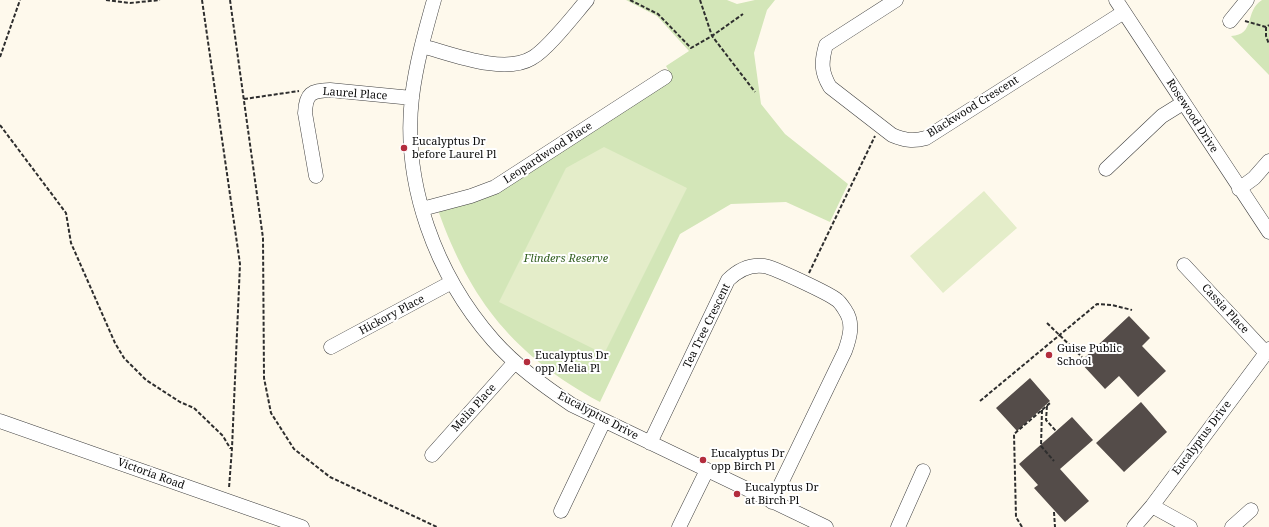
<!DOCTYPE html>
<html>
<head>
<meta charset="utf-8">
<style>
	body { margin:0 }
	canvas { display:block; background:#fef9ec }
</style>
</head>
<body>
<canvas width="1269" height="527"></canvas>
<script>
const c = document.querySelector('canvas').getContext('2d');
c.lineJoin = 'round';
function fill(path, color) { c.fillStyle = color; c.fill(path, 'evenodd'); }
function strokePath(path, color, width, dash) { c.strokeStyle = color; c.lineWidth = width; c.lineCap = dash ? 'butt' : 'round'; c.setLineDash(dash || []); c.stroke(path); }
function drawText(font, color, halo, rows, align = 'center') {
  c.font = font + ' "Noto Serif",serif'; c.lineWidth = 4; c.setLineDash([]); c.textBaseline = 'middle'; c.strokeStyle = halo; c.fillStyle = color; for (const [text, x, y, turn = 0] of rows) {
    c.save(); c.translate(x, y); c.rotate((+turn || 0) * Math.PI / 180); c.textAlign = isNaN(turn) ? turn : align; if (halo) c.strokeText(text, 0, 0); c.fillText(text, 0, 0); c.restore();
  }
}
fill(new Path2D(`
	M626,0H727L737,4L755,0H775L767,10L754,53L761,104L785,134L848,184L830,222L786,202L731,204L680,234L600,402C515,356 470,301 438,210L521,178L672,77L666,66L689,51L657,16Z
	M1262,0H1269V75L1231,36C1256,35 1244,11 1262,0Z`), '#d3e6b8');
fill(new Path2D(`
	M604,147L687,188L604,354L499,302L566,168Z
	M984,191L1017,228L943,293L910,256Z`), '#e4edc9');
fill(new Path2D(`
	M1129,316L1150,338L1142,346L1166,371L1138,397L1119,376L1105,389L1080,362Z
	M1030,378L1050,401L1017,431L996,408Z
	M1141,402L1167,432L1124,472L1096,443Z
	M1072,417L1093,440L1060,469L1089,501L1065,522L1034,488L1038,485L1019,464Z`), '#544c49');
const minor = new Path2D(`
	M434,0C425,32 416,64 412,97C402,184 436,275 493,340C516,366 544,386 572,405L826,527
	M896,0L826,45C821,62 821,72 830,87L892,135C904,140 913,142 926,138L1124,12
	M1116,0L1269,232
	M1230,21L1247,0
	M422,46C452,54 504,75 532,58C548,49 574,15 587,0
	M1106,169L1162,116L1183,103
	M316,176L305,113C306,93 311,91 330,90L412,98
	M1239,189L1254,178L1269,161
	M422,209L471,196L495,187L665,77
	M1184,265L1266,353
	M331,347L452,282
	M0,421L302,527
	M650,443L728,280C738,270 749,264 764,266C773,267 830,294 837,300C840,302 843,307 845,310C854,323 850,337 845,351L772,502
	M432,455L515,362
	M1152,506L1190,527
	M561,511L604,421
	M679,527L707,470
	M898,527L923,471
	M1134,527L1152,506L1269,349
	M1232,527L1251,510`);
strokePath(minor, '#3f3f3f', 15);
strokePath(new Path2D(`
	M106,0L130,3L160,0
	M202,0L240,264L232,448L229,488
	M230,0L263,238L264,378L271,413L294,449L330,477L437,527
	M630,0L658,14L691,48L712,36L743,14
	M700,0L712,36L755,92
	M1245,21L1266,27L1269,25
	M1266,27V36L1269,44
	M0,57L20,0
	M244,99L299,91
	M0,125L66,213L71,243L115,343L124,358L146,380L180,402L194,408L223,436L230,448H232
	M809,273L875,136
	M1047,323L1082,357
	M980,401L1097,304L1112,305L1132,310
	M1047,406L1046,420L1056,431
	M1042,410L1041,446L1054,461
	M1054,512L1055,527
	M1022,527L1016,517L1014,434L1050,403`), '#2e2e2e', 2, [4, 2]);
strokePath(minor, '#fff', 14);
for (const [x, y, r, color] of [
	[404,148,4,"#b32d3d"],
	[1049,355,4,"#b32d3d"],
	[527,362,4,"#b32d3d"],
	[703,460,4,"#b32d3d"],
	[737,494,4,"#b32d3d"]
]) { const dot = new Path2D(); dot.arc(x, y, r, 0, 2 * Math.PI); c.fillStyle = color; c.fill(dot); strokePath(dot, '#fff', 1.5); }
drawText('11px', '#0c0c0c', '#fff', [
	["Laurel Place",355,94,4],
	["Blackwood Crescent",973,107,-32],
	["Rosewood Drive",1192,116,57],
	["Leopardwood Place",548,153,-33],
	["Cassia Place",1225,309,47],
	["Hickory Place",392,315,-28],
	["Tea Tree Crescent",707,326,-64],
	["Melia Place",474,408,-48],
	["Eucalyptus Drive",598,416,28],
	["Eucalyptus Drive",1202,438,-53],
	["Victoria Road",151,474,20]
]);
drawText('11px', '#0c0c0c', '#fff', [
	["Eucalyptus Dr",412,142],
	["before Laurel Pl",412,155],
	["Guise Public",1057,349],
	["School",1057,362],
	["Eucalyptus Dr",535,356],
	["opp Melia Pl",535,369],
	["Eucalyptus Dr",711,454],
	["opp Birch Pl",711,467],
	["Eucalyptus Dr",745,488],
	["at Birch Pl",745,501]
], 'left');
drawText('italic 11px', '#325f21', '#fff', [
	["Flinders Reserve",566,259]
]);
</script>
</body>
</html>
